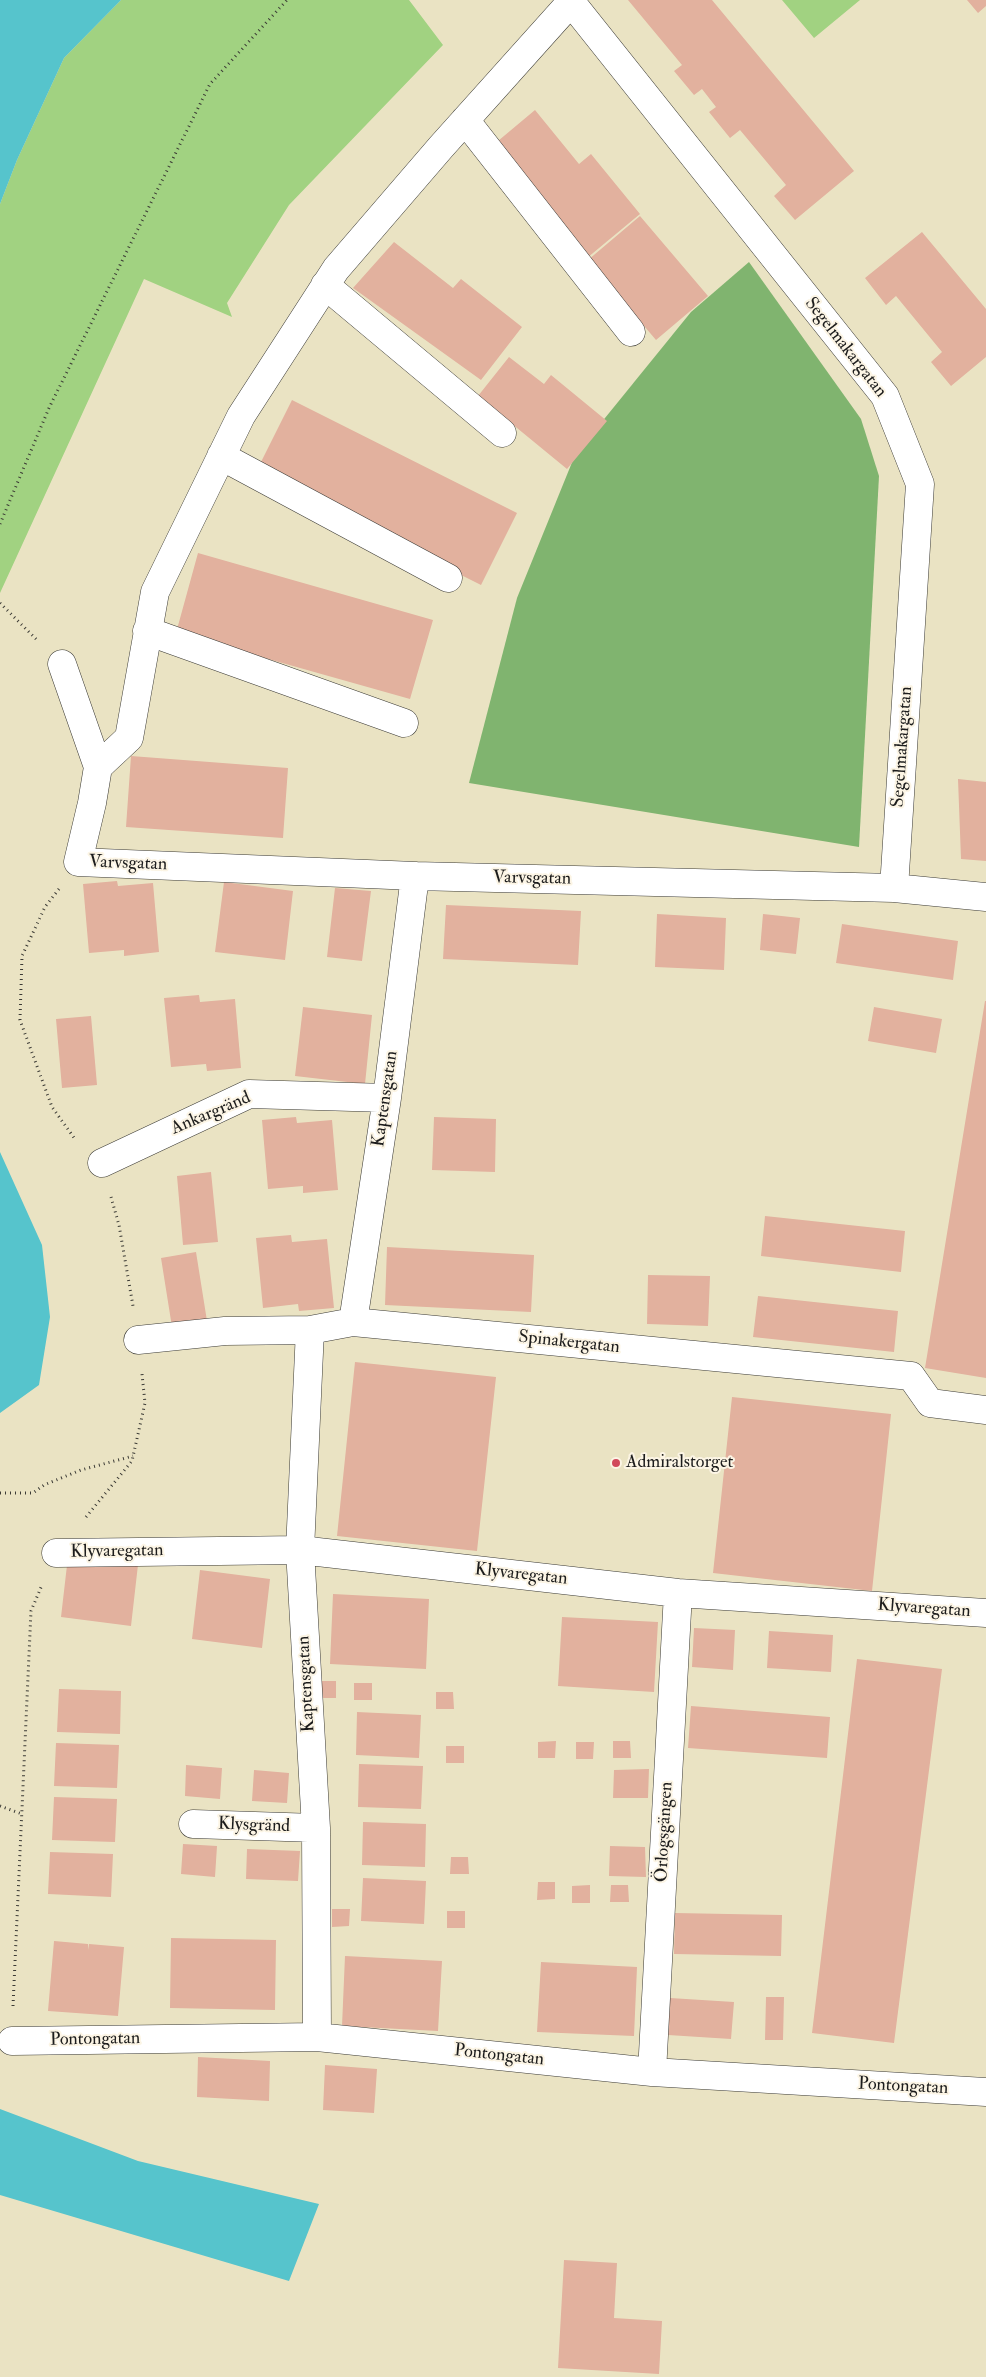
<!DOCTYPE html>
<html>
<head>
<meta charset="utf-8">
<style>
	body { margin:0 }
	canvas { display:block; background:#eae3c3 }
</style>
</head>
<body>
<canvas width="986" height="2377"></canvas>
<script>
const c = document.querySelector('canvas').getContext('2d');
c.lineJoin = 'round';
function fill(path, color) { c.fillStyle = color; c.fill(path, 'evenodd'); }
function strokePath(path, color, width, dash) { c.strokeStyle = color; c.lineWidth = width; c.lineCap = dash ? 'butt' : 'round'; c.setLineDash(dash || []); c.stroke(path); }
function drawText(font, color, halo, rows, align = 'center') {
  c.font = font + ' "IM FELL Double Pica",serif'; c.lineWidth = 4; c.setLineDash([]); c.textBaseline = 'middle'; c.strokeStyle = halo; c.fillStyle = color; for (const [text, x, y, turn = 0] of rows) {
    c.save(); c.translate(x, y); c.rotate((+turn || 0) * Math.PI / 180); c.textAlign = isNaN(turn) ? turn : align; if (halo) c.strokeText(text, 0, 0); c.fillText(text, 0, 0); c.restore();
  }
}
fill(new Path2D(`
	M121,0H409L443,45L289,205L227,303L232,317L144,279L0,593V204L17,160L64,58Z
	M782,0H860L814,38Z`), '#a1d281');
fill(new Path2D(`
	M749,262L861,419L879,476L859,847L469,783L517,598L575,455L691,312Z`), '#80b46f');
fill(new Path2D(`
	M0,0H121L64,58L17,160L0,204Z
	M0,1152L42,1245L50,1317L39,1385L0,1413Z
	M0,2109L138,2161L319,2204L289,2281L0,2195Z`), '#56c4cc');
fill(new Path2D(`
	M628,0H712L854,171L795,220L774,196L786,185L740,130L730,138L709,112L716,107L702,89L694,95L674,71L682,65Z
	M967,0H986V6L978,13Z
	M535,110L579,164L591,154L640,214L587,258L492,146Z
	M640,216L708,296L656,340L588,260Z
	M922,232L986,309V357L951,386L931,362L942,352L896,296L886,305L865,278Z
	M394,242L453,288L461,279L522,327L481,380L353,288Z
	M509,357L544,384L551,375L607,421L567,469L478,396Z
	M292,400L517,513L481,585L256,472Z
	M198,553L433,620L410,699L176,633Z
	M131,756L288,768L283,838L126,827Z
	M958,779L986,782V861L961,859Z
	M117,881L118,886L153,883L159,952L124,956V950L89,953L83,884Z
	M224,882L293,891L285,960L215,952Z
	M335,888L371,891L362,961L327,957Z
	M446,905L581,911L578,965L443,959Z
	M657,914L726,918L724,970L655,967Z
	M763,914L800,918L796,954L760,950Z
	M842,924L958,941L953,980L836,963Z
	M199,995L200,1002L235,999L241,1068L207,1071L206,1064L171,1067L164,998Z
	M985,1001H986V1378L925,1368Z
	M303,1007L372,1015L365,1084L295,1076Z
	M874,1007L942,1019L936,1053L868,1041Z
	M91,1016L97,1085L62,1088L56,1019Z
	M296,1117L297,1123L332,1120L338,1190L303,1193V1186L268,1189L262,1120Z
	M434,1117L496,1119L495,1172L432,1170Z
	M211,1172L218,1242L183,1245L177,1176Z
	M765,1216L905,1231L901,1272L761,1256Z
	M291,1235L292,1242L327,1239L334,1308L299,1311L298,1304L263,1308L256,1238Z
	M387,1247L534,1255L531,1312L385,1305Z
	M196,1252L207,1321L172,1327L161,1258Z
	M648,1275L710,1276L708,1326L647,1324Z
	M758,1296L898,1311L894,1352L753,1337Z
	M355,1362L496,1377L477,1551L337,1536Z
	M732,1397L891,1414L872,1591L713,1573Z
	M69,1548L139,1556L131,1626L61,1617Z
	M200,1570L270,1579L262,1648L192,1639Z
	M333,1594L429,1599L426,1669L330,1664Z
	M562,1617L658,1622L654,1692L558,1686Z
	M694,1628L735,1630L733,1670L692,1667Z
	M769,1631L833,1635L831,1672L767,1668Z
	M857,1659L942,1669L894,2043L812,2033Z
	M319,1681H336V1698H319Z
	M354,1683H372V1700H354Z
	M59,1689L121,1691L120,1734L57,1732Z
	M436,1692H453L454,1709H436Z
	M691,1706L830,1717L827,1758L688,1748Z
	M357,1712L421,1715L419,1758L356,1755Z
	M556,1741L555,1758H538V1742Z
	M613,1741H630L631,1758H613Z
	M576,1742H594L593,1759H576Z
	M56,1743L119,1745L117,1788L54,1786Z
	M446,1746H464V1763H446Z
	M359,1764L423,1766L421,1809L358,1807Z
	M186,1765L222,1768L220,1799L185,1796Z
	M649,1769L648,1798H613L614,1770Z
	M254,1770L289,1773L287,1803L252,1801Z
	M54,1797L117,1799L115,1842L52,1840Z
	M363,1822L426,1824L425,1867L362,1865Z
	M183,1844L217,1846L215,1877L181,1874Z
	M610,1846L645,1847L646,1877L609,1876Z
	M247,1849L300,1851L298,1881L246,1879Z
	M50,1852L113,1854L111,1897L48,1894Z
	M451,1857H468L469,1874H450Z
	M363,1878L426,1881L424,1924L361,1921Z
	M538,1882H555V1899L537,1900Z
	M590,1885V1903H572V1886Z
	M611,1885H628L629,1902H610Z
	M332,1909H350L349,1926L332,1927Z
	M447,1911H465V1928H447Z
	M675,1913L782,1915L781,1956L674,1954Z
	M171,1938L276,1940L275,2010L170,2008Z
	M54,1941L88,1944V1950L89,1944L124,1947L118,2016L48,2011Z
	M345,1956L442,1961L438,2031L342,2026Z
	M541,1962L637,1967L634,2036L537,2032Z
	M766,1997H784L783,2040H765Z
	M670,1998L734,2002L731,2039L668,2035Z
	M198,2057L270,2061L269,2101L197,2097Z
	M325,2065L377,2069L374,2113L323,2110Z
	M564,2260L617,2263L614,2318L662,2321L659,2374L558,2368Z`), '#e2b19e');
const minor = new Path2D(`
	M465,120L631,332
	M325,285L502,433
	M221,456L448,578
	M147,631L404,723
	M62,664L98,767L92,803L78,862L415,876L894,888L986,897
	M98,767L129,738L155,592L241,416L336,269L441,147L571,2L885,396L920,484L894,888
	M102,1163L249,1094L387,1098
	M353,1322L387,1098L415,876
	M310,1330L300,1550L316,1828L317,2037
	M138,1340L225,1331L310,1330L353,1322L911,1376L930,1403L986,1410
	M56,1553L300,1550L678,1593L986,1613
	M193,1824L316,1828
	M12,2041L317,2037L652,2072L986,2092
	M652,2072L678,1593`);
strokePath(minor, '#3b3a35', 29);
strokePath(new Path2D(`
	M0,524L49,408L210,84L287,0
	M0,603L37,640
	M59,889L45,907L22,956L20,1020L52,1107L75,1139
	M111,1197L119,1225L133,1306
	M0,1493H33L44,1485L81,1470L133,1456
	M86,1517L132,1461L145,1403L142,1374
	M0,1806L22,1814
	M13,2006L31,1611L42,1585`), '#3b3a35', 3, [1, 4]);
strokePath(minor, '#fff', 28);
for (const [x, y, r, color] of [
	[616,1463,5,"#d1495b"]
]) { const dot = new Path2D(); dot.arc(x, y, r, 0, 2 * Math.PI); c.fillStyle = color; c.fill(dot); strokePath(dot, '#fcf5e5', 2); }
drawText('18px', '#1c1c1c', '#fcf5e5', [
	["Segelmakargatan",845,348,52],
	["Segelmakargatan",903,747,-86],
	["Varvsgatan",128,864,2],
	["Varvsgatan",532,879,1],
	["Kaptensgatan",386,1099,-82],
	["Ankargränd",211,1114,-23],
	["Spinakergatan",569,1343,6],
	["Klyvaregatan",117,1552,-1],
	["Klyvaregatan",521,1575,6],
	["Klyvaregatan",924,1609,4],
	["Kaptensgatan",307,1684,-93],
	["Klysgränd",254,1826,2],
	["Örlogsgängen",665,1832,-87],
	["Pontongatan",95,2040,-1],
	["Pontongatan",499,2056,6],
	["Pontongatan",903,2087,3]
]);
drawText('18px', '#1c1c1c', '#fcf5e5', [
	["Admiralstorget",626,1463]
], 'left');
</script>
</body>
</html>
